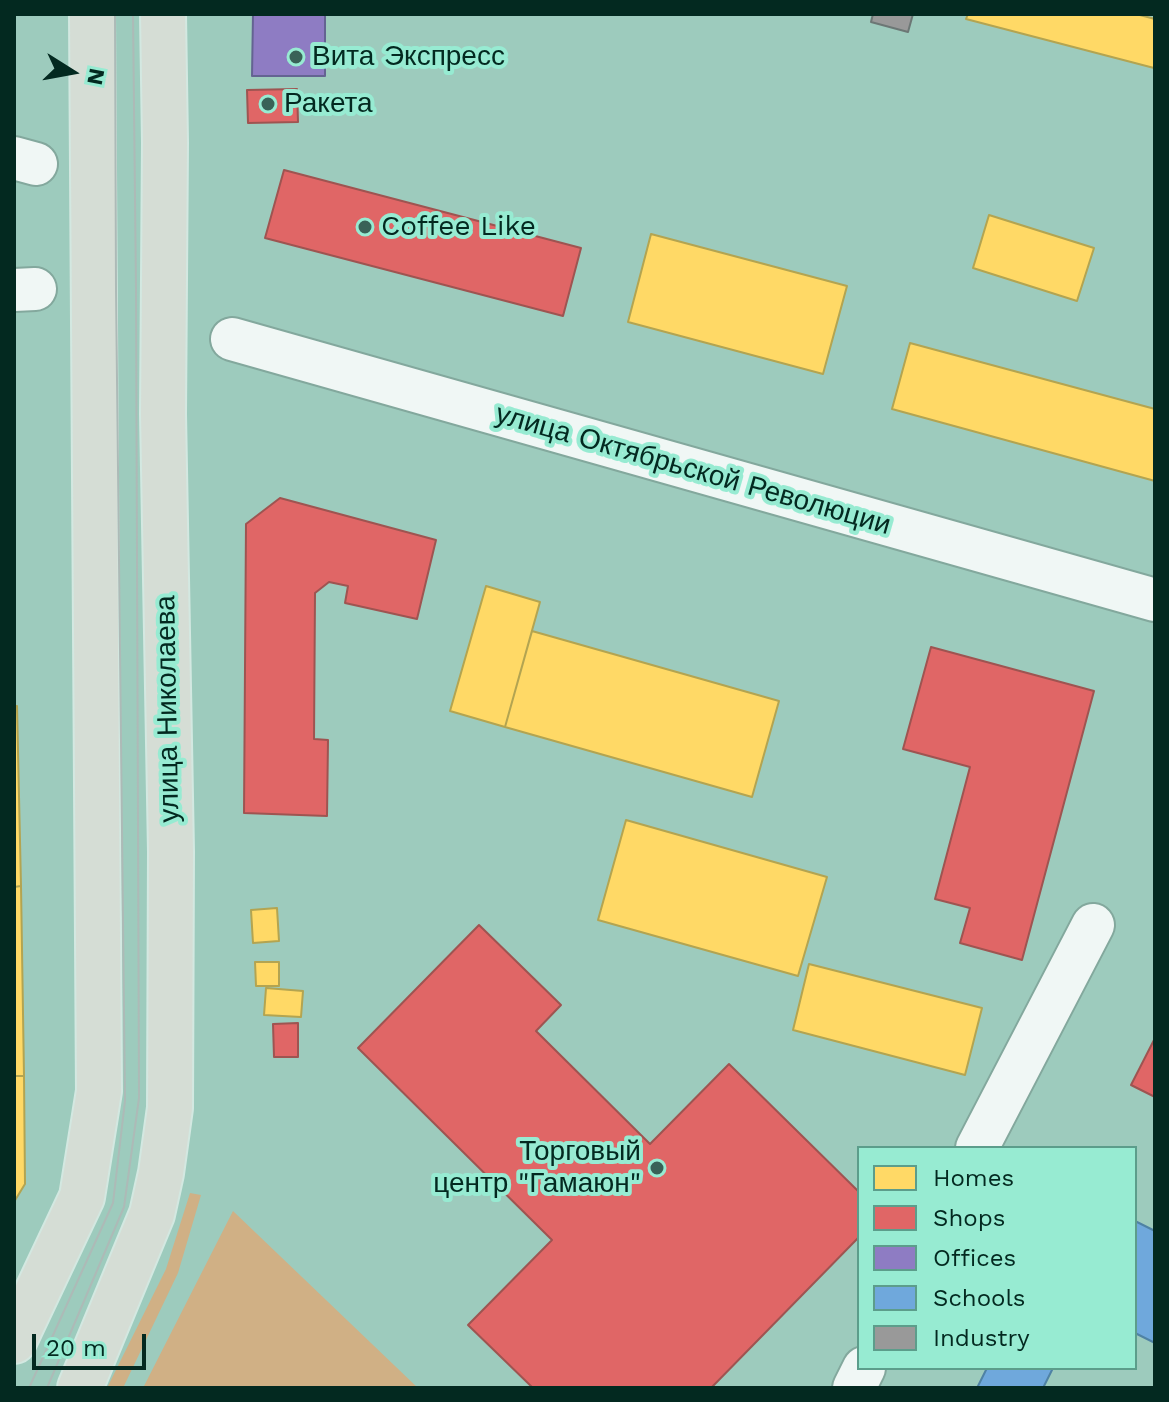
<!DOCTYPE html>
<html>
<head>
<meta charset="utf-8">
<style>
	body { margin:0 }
	#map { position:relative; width:1169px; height:1402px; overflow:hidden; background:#9dcbbd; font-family:"Work Sans",sans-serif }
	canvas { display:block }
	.frame { position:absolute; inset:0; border:16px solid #032920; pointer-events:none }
	.legend { position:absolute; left:857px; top:1146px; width:280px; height:224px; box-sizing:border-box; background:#97ebd2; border:2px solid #5c9d8b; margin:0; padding:10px 14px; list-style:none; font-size:24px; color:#032920 }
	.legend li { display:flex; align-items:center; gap:16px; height:40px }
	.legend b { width:40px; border:2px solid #5c9d8b }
	.north { position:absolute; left:32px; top:32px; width:80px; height:80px; -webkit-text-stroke:6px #97ebd2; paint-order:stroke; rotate:101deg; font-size:22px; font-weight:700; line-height:32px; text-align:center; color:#032920 }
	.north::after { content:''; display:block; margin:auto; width:28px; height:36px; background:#032920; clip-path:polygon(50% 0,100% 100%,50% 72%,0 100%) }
	.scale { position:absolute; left:32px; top:1334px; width:114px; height:36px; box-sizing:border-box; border:4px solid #032920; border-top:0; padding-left:10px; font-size:24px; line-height:28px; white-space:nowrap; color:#032920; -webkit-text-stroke:6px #97ebd2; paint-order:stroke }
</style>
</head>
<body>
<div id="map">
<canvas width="1169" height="1402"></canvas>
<div class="frame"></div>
<ul class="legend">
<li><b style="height:22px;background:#ffd966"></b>Homes</li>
<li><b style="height:22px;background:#e06666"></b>Shops</li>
<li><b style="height:22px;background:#8e7cc3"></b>Offices</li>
<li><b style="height:22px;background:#6fa8dc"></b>Schools</li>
<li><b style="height:22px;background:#999"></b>Industry</li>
</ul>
<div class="north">N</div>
<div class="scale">20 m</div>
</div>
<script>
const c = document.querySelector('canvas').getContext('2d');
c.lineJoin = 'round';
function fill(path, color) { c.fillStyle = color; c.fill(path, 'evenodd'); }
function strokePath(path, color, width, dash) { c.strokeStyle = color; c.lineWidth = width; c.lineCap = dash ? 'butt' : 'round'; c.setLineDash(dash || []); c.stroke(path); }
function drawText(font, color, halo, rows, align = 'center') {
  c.font = font + ' "Work Sans",sans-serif'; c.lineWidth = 8; c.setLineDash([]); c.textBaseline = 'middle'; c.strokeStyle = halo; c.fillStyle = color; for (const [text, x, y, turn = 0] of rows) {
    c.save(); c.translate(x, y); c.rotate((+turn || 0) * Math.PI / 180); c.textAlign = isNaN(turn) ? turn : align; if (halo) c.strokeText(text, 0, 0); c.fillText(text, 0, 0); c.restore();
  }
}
fill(new Path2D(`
	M190,1193L201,1195L178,1273L123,1388H107L166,1269Z
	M233,1211L418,1388H143Z`), '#d0b085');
const homes = new Path2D(`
	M968,14H1136L1155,19L1154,68L966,19Z
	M989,215L1094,248L1077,301L973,268Z
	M651,234L847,286L823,374L628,322Z
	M910,343L1155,409V481L892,409Z
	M486,586L540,602L505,727L450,711Z
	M532,631L779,701L752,797L505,727Z
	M14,706H17L21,886L14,887Z
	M626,820L827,877L798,976L598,920Z
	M21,886L24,1076H14V887Z
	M277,908L279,941L253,943L251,910Z
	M255,962H279V986H256Z
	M809,964L982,1008L965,1075L793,1030Z
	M266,988L303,991L301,1017L264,1015Z
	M14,1076H24L25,1184L14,1202Z`);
fill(homes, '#ffd966');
strokePath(homes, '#b3a451', 2);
const shops = new Path2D(`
	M297,89L298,122L248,123L247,90Z
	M284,170L581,248L563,316L265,238Z
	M280,498L436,540L417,619L345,603L348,586L329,582L315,593L314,739L328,740L327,816L244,813L246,524Z
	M931,647L1094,691L1022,960L960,943L970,908L935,899L970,767L903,749Z
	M479,925L561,1005L536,1031L650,1144L729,1064L859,1192V1237L711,1388H533L468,1325L552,1240L358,1048Z
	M298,1023V1057H274L273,1024Z
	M1155,1038V1097L1131,1085Z`);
fill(shops, '#e06666');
strokePath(shops, '#9e5451', 2);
const offices = new Path2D(`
	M253,14H325V76H252Z`);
fill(offices, '#8e7cc3');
strokePath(offices, '#646392', 2);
const schools = new Path2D(`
	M1135,1221L1155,1231V1343L1135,1333Z
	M987,1368H1053L1043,1388H977Z`);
fill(schools, '#6fa8dc');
strokePath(schools, '#4f82a4', 2);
const industry = new Path2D(`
	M873,14H913L908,32L871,22Z`);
fill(industry, '#999');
strokePath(industry, '#6c7775', 2);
const street = new Path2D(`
	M14,158L36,164
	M14,290L35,289
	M232,339L1155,600
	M977,1148L1093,925
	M854,1388L864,1368`);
const primary = new Path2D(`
	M14,1341L82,1197L99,1091L92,14
	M80,1388L152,1214L161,1173L170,1108L171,852L163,414L165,143L163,14`);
strokePath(street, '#83a89d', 46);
strokePath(primary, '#d3e8e1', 48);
strokePath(street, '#f0f7f5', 42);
strokePath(primary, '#d5ddd5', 44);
strokePath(new Path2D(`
	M29,1388L113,1203L125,1101L116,289L115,14
	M47,1388L124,1207L139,1098L136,289L133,14`), '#adbab7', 2);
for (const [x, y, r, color] of [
	[296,57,8,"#396257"],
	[268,104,8,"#396257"],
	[365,227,8,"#396257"],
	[657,1168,8,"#396257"]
]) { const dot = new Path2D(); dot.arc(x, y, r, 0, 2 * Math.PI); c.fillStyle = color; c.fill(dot); strokePath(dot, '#97ebd2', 3); }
drawText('28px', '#032920', '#97ebd2', [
	["Вита Экспресс",312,57],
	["Ракета",284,104],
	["Coffee Like",381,227],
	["Торговый",641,1152,"right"],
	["центр \"Гамаюн\"",641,1184,"right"]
], 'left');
drawText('28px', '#032920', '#97ebd2', [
	["улица Октябрьской Революции",693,470,16],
	["улица Николаева",168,709,-91]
]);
</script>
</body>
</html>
